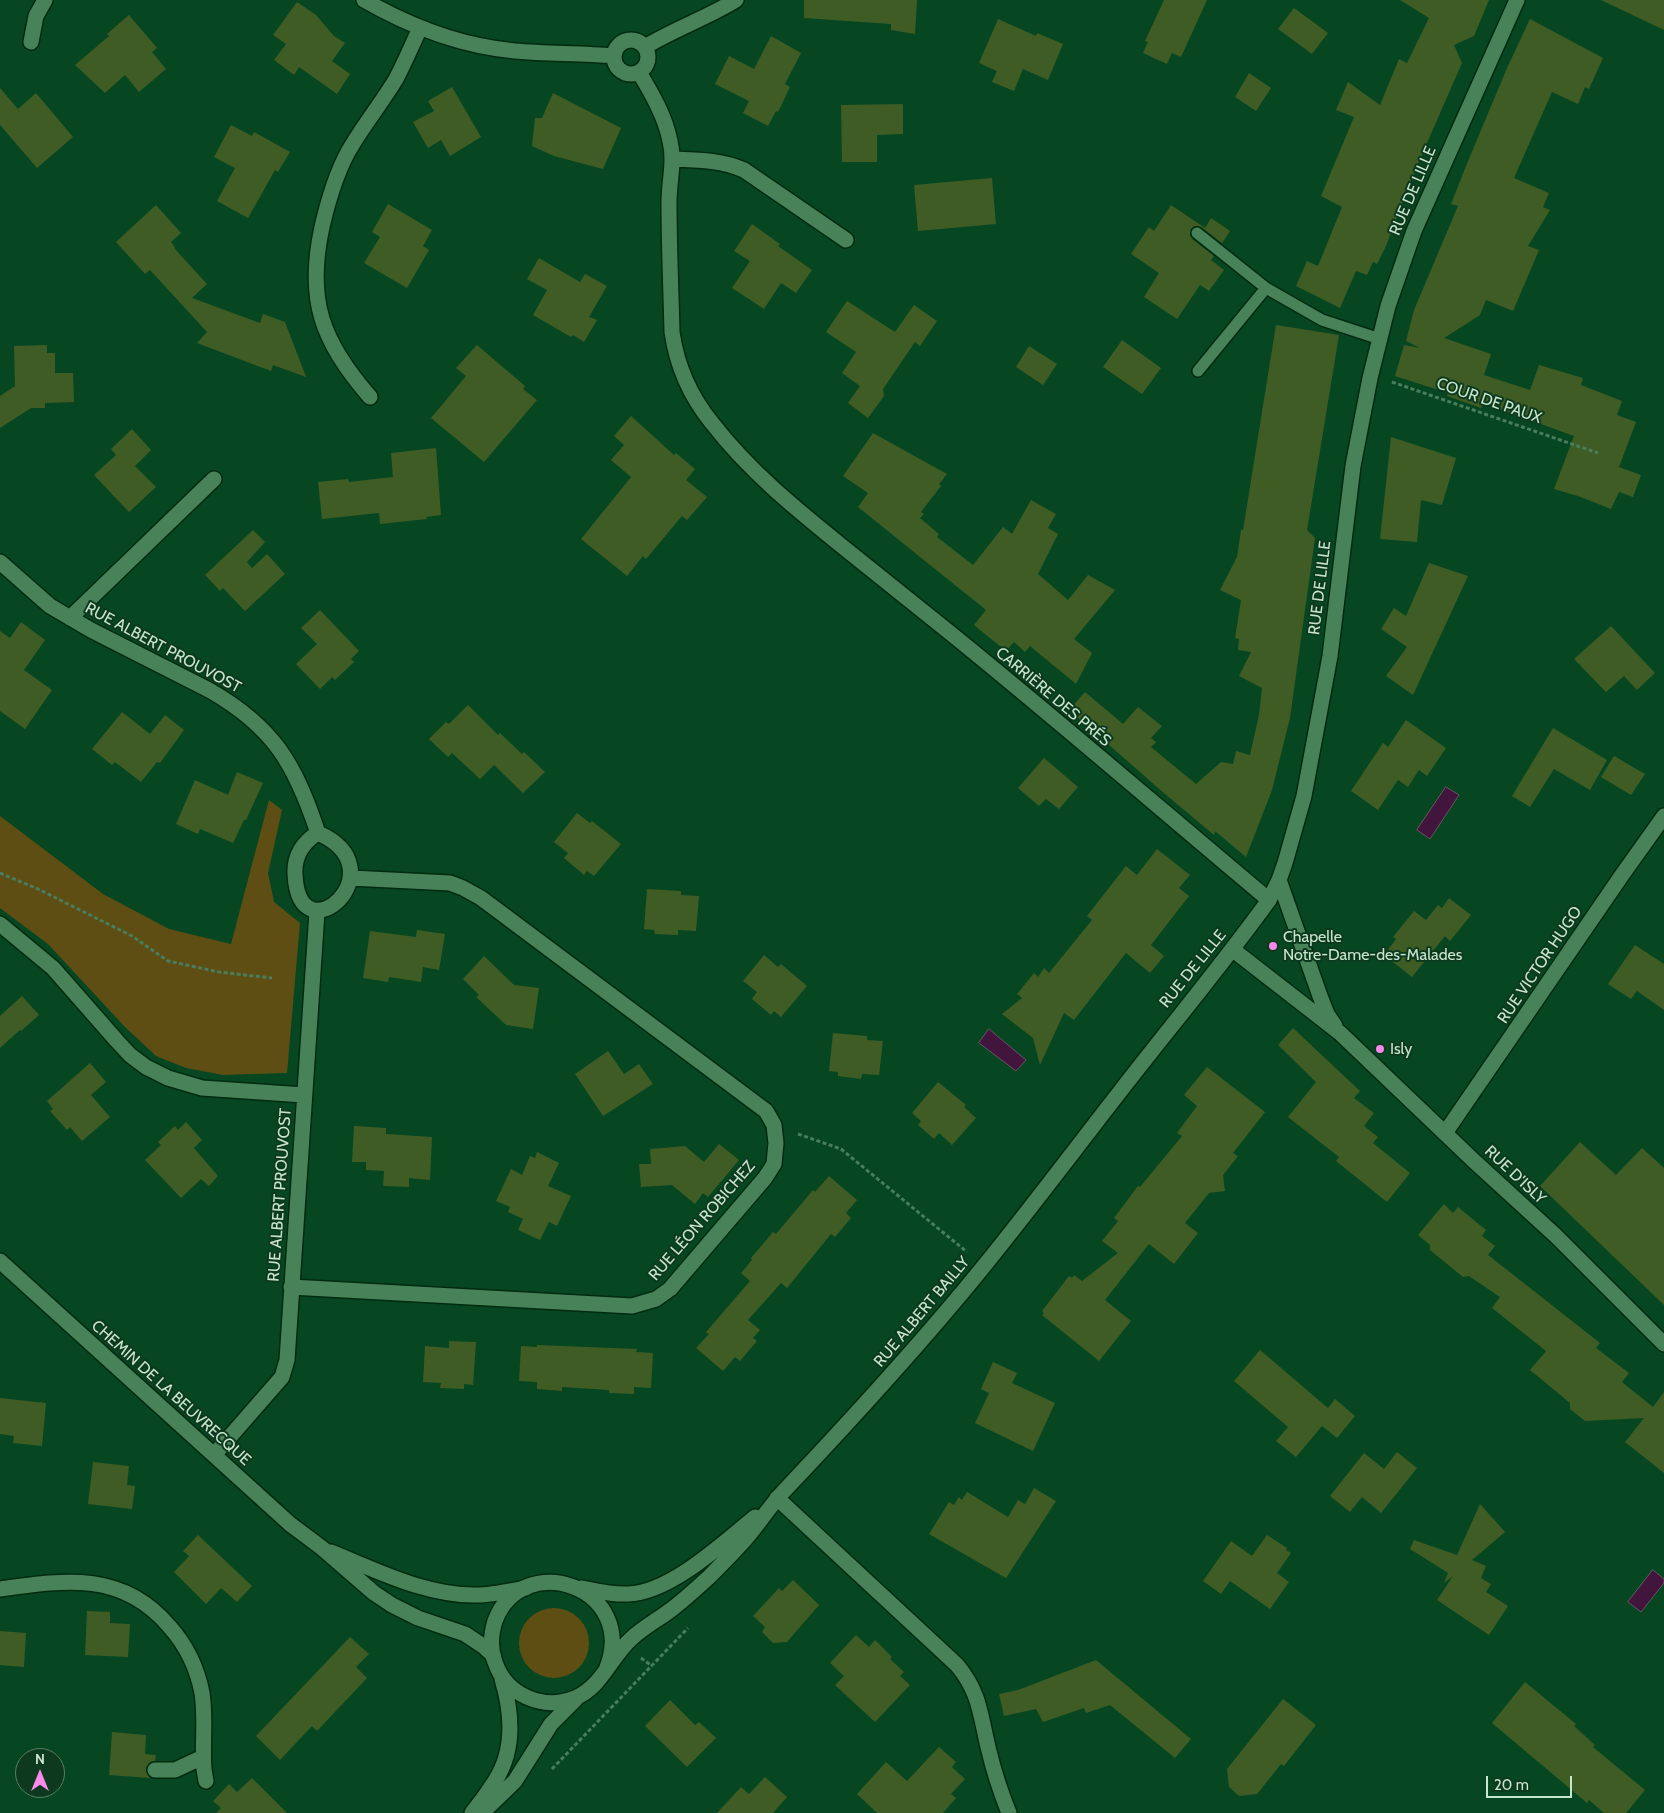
<!DOCTYPE html>
<html>
<head>
<meta charset="utf-8">
<style>
	body { margin:0 }
	#map { position:relative; width:1664px; height:1813px; overflow:hidden; background:#064722; font-family:Cabin,sans-serif }
	canvas { display:block }
	.north { position:absolute; left:15px; top:1748px; width:50px; height:50px; box-sizing:border-box; background:#0d3a1e; border:1px solid #577e64; border-radius:50%; rotate:0deg; font-size:14px; font-weight:700; line-height:20px; text-align:center; color:#c7e4cd }
	.north::after { content:''; display:block; margin:auto; width:18px; height:22px; background:#f888ea; clip-path:polygon(50% 0,100% 100%,50% 72%,0 100%) }
	.scale { position:absolute; left:1486px; top:1776px; width:86px; height:22px; box-sizing:border-box; border:2px solid #c7e4cd; border-top:0; padding-left:6px; font-size:15px; line-height:18px; white-space:nowrap; color:#c7e4cd; -webkit-text-stroke:4px #0d3a1e; paint-order:stroke }
</style>
</head>
<body>
<div id="map">
<canvas width="1664" height="1813"></canvas>
<div class="north">N</div>
<div class="scale">20 m</div>
</div>
<script>
const c = document.querySelector('canvas').getContext('2d');
c.lineJoin = 'round';
function fill(path, color) { c.fillStyle = color; c.fill(path, 'evenodd'); }
function strokePath(path, color, width, dash) { c.strokeStyle = color; c.lineWidth = width; c.lineCap = dash ? 'butt' : 'round'; c.setLineDash(dash || []); c.stroke(path); }
function drawText(font, color, halo, rows, align = 'center') {
  c.font = font + ' Cabin,sans-serif'; c.lineWidth = 4; c.setLineDash([]); c.textBaseline = 'middle'; c.strokeStyle = halo; c.fillStyle = color; for (const [text, x, y, turn = 0] of rows) {
    c.save(); c.translate(x, y); c.rotate((+turn || 0) * Math.PI / 180); c.textAlign = isNaN(turn) ? turn : align; if (halo) c.strokeText(text, 0, 0); c.fillText(text, 0, 0); c.restore();
  }
}
fill(new Path2D(`
	M269,800L282,810L268,873L274,902L300,923L287,1073L223,1075L186,1068L156,1056L125,1027L48,944L0,908V816L103,894L169,929L231,944Z
	M519 1643a35 35 0 1 1 70 0a35 35 0 1 1-70 0Z`), '#5e4e14');
const water = new Path2D(`
	M1446,787L1459,795L1430,839L1417,830Z
	M989,1029L1026,1060L1016,1071L979,1043Z
	M1653,1570L1664,1579V1583L1641,1612L1628,1602Z`);
fill(water, '#42153d');
strokePath(water, '#6a5368', 1);
fill(new Path2D(`
	M804,0H917L915,34L891,30V24L804,18Z
	M1164,0H1207L1181,57L1172,53L1167,64L1143,53L1148,42L1145,41Z
	M1400,0H1489L1474,36L1454,45L1462,63L1413,175L1386,246L1377,264L1373,262L1367,275L1356,271L1340,308L1296,286L1307,261L1318,266L1342,207L1321,196L1354,117L1336,110L1348,82L1380,105L1399,59L1407,63L1429,18Z
	M1601,0H1664V30Z
	M297,2L316,15L334,36L345,43L332,61L350,74L337,94L299,67L294,75L274,60L286,44L273,35Z
	M1294,8L1328,33L1312,54L1278,29Z
	M129,15L157,48L152,52L166,69L139,92L125,75L105,93L75,65L109,36L107,34Z
	M998,19L1036,36L1037,33L1063,44L1048,80L1023,69L1014,91L992,82L997,71L979,63Z
	M1530,19L1603,58L1589,89L1585,87L1578,104L1552,92L1514,178L1549,193L1543,207L1550,210L1528,246L1539,250L1513,311L1486,300L1480,315L1444,338L1491,354L1484,375L1530,390L1539,365L1583,378L1581,385L1622,401L1617,415L1636,422L1619,467L1641,475L1633,497L1619,492L1611,509L1578,496L1554,489L1574,436L1483,403L1481,408L1447,396L1448,393L1395,376L1404,345L1420,348L1406,341L1414,310L1458,206L1451,204L1466,166L1507,68Z
	M771,36L801,53L785,84L790,87L778,112L776,111L768,126L743,113L749,101L715,84L729,56L754,69Z
	M1249,73L1271,88L1256,111L1235,97Z
	M452,87L481,137L450,156L441,140L428,148L413,122L434,111L428,101Z
	M0,88L18,109L36,93L73,137L37,168L0,125Z
	M553,93L621,128L603,169L554,156L532,146L535,118H542Z
	M903,104V134L877,135V162H842L841,105Z
	M231,125L252,136L254,132L290,152L278,172L275,170L248,218L217,201L235,168L214,157Z
	M992,178L996,224L918,231L914,185Z
	M388,204L432,230L423,246L429,250L407,288L364,263L380,237L372,232Z
	M156,205L181,233L171,242L175,247L174,248L207,284L192,298L260,323L263,314L285,322L306,377L273,365L271,371L197,343L207,332L150,270L145,274L116,242Z
	M1171,205L1205,228L1211,218L1230,231L1222,243L1201,227L1195,226L1191,229L1190,235L1192,239L1214,256L1211,260L1224,270L1209,291L1200,285L1177,319L1144,297L1159,273L1131,254L1149,227L1154,231Z
	M752,224L780,244L778,246L812,270L796,293L781,283L764,309L732,288L750,261L734,251Z
	M539,258L580,282L585,274L607,286L589,317L597,320L584,342L573,335L571,337L533,315L547,290L527,279Z
	M847,301L895,332L914,305L937,321L920,346L915,342L883,389L884,396L868,418L848,403L860,386L842,373L856,352L826,332Z
	M1276,325L1339,335L1307,530L1315,538L1290,718L1272,790L1246,857L1215,831L1214,835L1165,794L1069,710L1085,692L1123,724L1138,707L1162,726L1151,738L1156,742L1151,747L1196,784L1221,762L1233,764L1236,751L1250,755L1259,715L1262,688L1239,676L1251,652L1238,650L1239,639L1235,638L1241,600L1220,590L1237,557L1241,530H1243Z
	M1122,340L1161,368L1142,394L1103,367Z
	M47,345V353H55V373H73L74,402L45,403V408H31L0,428V396L15,386L14,346Z
	M477,345L525,386L523,389L537,400L484,462L431,418L466,376L456,368Z
	M1029,346L1057,364L1043,385L1016,367Z
	M631,416L674,455L676,453L695,469L686,480L707,497L687,520L682,516L646,559L643,556L627,576L581,539L631,477L611,460L624,445L614,436Z
	M132,429L151,450L135,466L156,487L129,512L94,475L116,455L111,449Z
	M873,433L947,474L939,484L941,486L921,512L924,514L920,518L939,534L937,537L973,565L1003,527L1012,534L1031,500L1056,514L1048,528L1058,534L1038,574L1068,600L1088,575L1115,590L1074,639L1092,653L1076,684L1030,646L1025,652L1014,642L1006,651L974,625L986,610L858,507L868,493L843,476Z
	M1391,437L1456,458L1442,505L1421,500L1417,542L1380,539Z
	M436,448L441,515L426,517L427,519L380,524L379,513L322,519L318,482L348,479L349,482L393,477L391,453Z
	M253,530L265,542L247,562L252,568L267,554L285,574L245,611L223,588L220,591L205,575Z
	M1429,563L1468,576L1413,695L1386,676L1407,647L1381,629L1394,608L1406,616Z
	M320,610L359,651L351,659L354,662L335,680L332,677L320,689L296,664L317,644L301,628Z
	M21,622L45,640L24,670L52,690L25,729L0,711V631L10,638Z
	M1611,626L1655,673L1637,690L1624,676L1606,692L1574,659Z
	M468,705L498,735L500,733L522,754L524,752L545,772L523,793L494,765L480,779L452,753L448,757L429,739L446,722L449,724Z
	M122,712L150,734L165,715L184,730L160,763L157,762L141,782L115,762L112,765L92,749Z
	M1406,720L1446,748L1427,776L1419,770L1408,787L1398,780L1378,810L1351,791L1383,743L1388,747Z
	M1553,728L1607,760L1590,790L1554,769L1530,807L1512,796Z
	M1614,756L1645,774L1631,795L1601,777Z
	M1044,758L1078,787L1059,809L1046,799L1039,806L1018,788Z
	M237,772L263,783L246,820H244L233,843L200,829L198,834L176,824L195,780L228,795Z
	M577,813L590,823L592,821L621,844L594,876L587,871L584,875L564,858L568,853L554,842Z
	M1157,849L1190,875L1179,888L1189,896L1151,945L1164,956L1150,973L1126,953L1074,1020L1064,1013L1040,1065L1033,1038L1002,1014L1022,998L1017,994L1034,973L1038,977L1044,968L1049,973L1092,920L1087,916L1126,866L1137,875Z
	M647,889L681,891V895L699,896L696,931L678,930V935L655,934L654,930L644,929Z
	M1449,898L1471,915L1450,941L1445,936L1412,977L1384,955L1396,939L1393,937L1414,911L1426,920L1438,905L1442,908Z
	M417,930L445,934L439,970L423,967L421,982L389,977L388,982L363,978L370,931L416,937Z
	M1635,945L1664,964V1010L1637,991L1631,999L1608,984Z
	M764,955L778,967L781,964L807,986L781,1017L774,1011L771,1015L752,999L757,992L743,981Z
	M484,956L514,985L539,988L533,1029L506,1025L476,997L479,995L463,979Z
	M22,996L39,1015L21,1031L20,1030L0,1048V1016Z
	M1293,1028L1360,1091L1354,1098L1374,1113L1364,1126L1378,1137L1373,1143L1410,1173L1387,1202L1336,1161L1339,1157L1288,1117L1316,1082L1278,1045Z
	M833,1033L867,1036V1040L883,1041L879,1075L862,1074L861,1079L838,1076V1072L829,1071Z
	M608,1051L624,1074L639,1064L653,1084L603,1116L575,1074Z
	M90,1063L106,1082L91,1095L110,1117L82,1141L70,1127L67,1130L50,1111L53,1109L47,1101Z
	M1207,1067L1265,1112L1233,1153L1238,1156L1223,1175L1225,1191L1209,1193L1185,1223L1198,1233L1174,1264L1149,1244L1105,1300L1131,1321L1099,1361L1042,1315L1044,1313L1042,1311L1069,1276L1072,1278L1074,1275L1082,1281L1118,1253L1102,1241L1118,1221L1114,1218L1138,1186L1140,1187L1182,1136L1177,1133L1197,1106L1184,1095Z
	M938,1082L966,1105L964,1107L976,1118L952,1145L939,1133L934,1139L918,1125L921,1121L912,1113Z
	M186,1122L202,1140L194,1148L218,1176L209,1186L201,1179L181,1198L145,1160L161,1145L158,1142L175,1126L178,1130Z
	M354,1126L386,1128V1134L432,1137L430,1180L409,1178V1187L383,1186L384,1171L366,1170V1162H352Z
	M1580,1142L1616,1175L1642,1148L1664,1168V1305L1540,1186Z
	M719,1144L739,1160L708,1197L703,1193L695,1204L672,1185L641,1187L639,1164H651L650,1149L685,1146L704,1162Z
	M537,1152L559,1163L548,1186L571,1196L557,1226L549,1222L540,1240L518,1230L523,1219L508,1212L510,1207L496,1201L511,1169L522,1175L530,1156L535,1158Z
	M829,1176L857,1200L846,1213L851,1218L835,1237L831,1234L787,1288L781,1283L748,1320L760,1330L753,1338L757,1341L740,1361L735,1357L723,1371L696,1348L709,1334L706,1332L750,1281L741,1273L752,1260L751,1258L773,1232L776,1234L813,1190L815,1192Z
	M1444,1204L1453,1213L1458,1207L1486,1230L1482,1236L1495,1246L1488,1255L1600,1343L1596,1348L1629,1373L1622,1382L1653,1407L1664,1392V1473L1625,1442L1644,1418L1585,1421L1570,1409V1403L1530,1370L1546,1351L1492,1308L1500,1297L1469,1276L1463,1277L1430,1250V1245L1418,1235Z
	M449,1341L476,1342L473,1385L464,1384V1389L440,1388L441,1383L423,1382L425,1346L449,1348Z
	M537,1345L637,1349L636,1352L653,1353L651,1388L634,1387V1394L609,1393V1390L562,1387V1391L537,1389V1382L519,1381L521,1346L537,1347Z
	M1260,1350L1328,1408L1335,1399L1355,1416L1337,1438L1322,1426L1296,1457L1276,1441L1288,1427L1234,1381Z
	M993,1362L1017,1373L1012,1383L1055,1403L1033,1451L975,1423L989,1393L981,1389Z
	M0,1398L46,1403L42,1446L13,1443L14,1436L0,1434Z
	M1397,1452L1417,1468L1381,1513L1362,1497L1350,1512L1330,1496L1364,1453L1384,1469Z
	M93,1462L129,1466L127,1485L135,1486L132,1509L88,1504Z
	M1034,1488L1056,1501L1006,1578L929,1534L949,1502L954,1505L959,1497L962,1500L967,1492L1008,1517L1018,1500L1025,1504Z
	M1480,1504L1505,1532L1472,1560L1486,1566L1481,1578L1491,1584L1486,1592L1508,1606L1489,1635L1437,1600L1453,1576L1444,1583L1448,1573L1410,1549L1414,1540L1457,1555Z
	M198,1535L252,1586L237,1602L221,1588L206,1604L174,1572L189,1556L183,1551Z
	M1267,1535L1287,1548L1286,1550L1291,1553L1277,1573L1289,1582L1270,1609L1230,1581L1221,1594L1203,1581L1231,1541L1252,1556Z
	M793,1580L819,1605L787,1642L773,1643L762,1632L765,1627L753,1616L779,1588L782,1591Z
	M87,1611L110,1612V1623L130,1624L128,1657L85,1655Z
	M0,1631L26,1633L24,1667L0,1665Z
	M856,1635L869,1647L875,1640L892,1657L890,1659L904,1672L900,1676L910,1685L875,1722L835,1685L844,1676L830,1663Z
	M350,1637L369,1654L356,1667L367,1678L317,1731L312,1726L280,1760L256,1736Z
	M1096,1660L1191,1739L1175,1758L1110,1705L1086,1713L1084,1708L1043,1722L1036,1709L1004,1716L999,1694L1018,1690Z
	M1525,1682L1576,1724L1574,1726L1595,1745L1593,1747L1645,1790L1626,1813H1604L1589,1800L1587,1803L1492,1723Z
	M1283,1699L1316,1725L1284,1766L1281,1764L1257,1794L1239,1796L1229,1787L1227,1769Z
	M670,1700L695,1725L699,1722L716,1738L687,1767L645,1726Z
	M112,1732L146,1735L145,1754L156,1755L155,1761L150,1762L146,1770L150,1778L109,1775Z
	M939,1747L956,1762L952,1767L965,1779L951,1794L956,1798L943,1813H877L857,1794L886,1762L907,1781Z
	M765,1777L787,1797L773,1813H717L741,1787L749,1794Z
	M252,1778L287,1813H216L221,1808L213,1801L229,1784L237,1792Z`), '#3f5c25');
const service = new Path2D(`
	M1197,233L1266,288L1322,320L1380,339
	M1198,371L1266,288`);
const minor = new Path2D(`
	M364,0C411,27 461,46 515,51C548,54 581,53 614,56
	M614 57a17 17 0 1 1 34 0a17 17 0 1 1-34 0Z
	M31,42L36,16L45,0
	M645,47C674,29 707,18 736,0
	M639,72C652,94 665,116 670,141C675,162 669,181 669,202C669,246 671,289 672,332C677,367 690,396 712,423C749,471 796,509 843,547C880,577 917,606 954,636C1060,722 1164,812 1269,900
	M673,159C698,160 721,160 744,170L846,240
	M370,397C322,342 306,300 322,227C328,201 335,176 348,152C362,127 381,104 396,79C405,62 412,45 420,28
	M0,562L50,606L91,630L209,690C274,727 295,764 318,833
	M70,618L214,479
	M318,833C401,869 299,961 295,874C294,856 303,842 318,833Z
	M0,924L53,968L117,1041L130,1055L146,1067L168,1078L202,1088L304,1095
	M1445,1133L1622,875L1664,816
	M0,1261L290,1524L322,1548L374,1593L392,1605L418,1618L465,1634L483,1646L493,1655
	M291,1287L632,1306L656,1299L670,1289L765,1178L774,1164L776,1143L774,1125L766,1111L481,898L463,888L450,883L351,878
	M214,1455L282,1377L287,1360L317,912
	M777,1498L957,1665C981,1694 980,1716 989,1751C994,1772 1001,1793 1009,1813
	M331,1552C378,1571 428,1597 480,1595C495,1594 510,1591 526,1588
	M0,1589C65,1580 122,1571 169,1626C187,1646 197,1667 202,1693C206,1718 202,1744 204,1769L206,1781
	M155,1770H175L203,1757`);
const secondary = new Path2D(`
	M1279,880L1320,996L1327,1014L1335,1026
	M1232,949L1340,1033L1474,1161L1556,1236L1664,1344
	M582,1588C597,1591 613,1595 628,1594C670,1593 723,1543 755,1517
	M606,1670C640,1588 523,1547 495,1621C491,1634 490,1649 495,1662C506,1695 543,1711 575,1698C602,1687 611,1656 632,1638C644,1627 659,1619 672,1609C685,1599 697,1588 709,1577C722,1564 736,1550 748,1536C760,1522 770,1506 783,1492C852,1419 920,1345 984,1266C1031,1208 1076,1148 1122,1089C1171,1026 1222,965 1269,900L1279,880L1285,863L1304,796L1330,656L1353,466L1370,378L1388,306L1414,231L1517,0
	M472,1813C480,1803 488,1792 495,1781C515,1750 512,1712 502,1679
	M482,1813L515,1781L551,1724L576,1699`);
strokePath(service, '#002b0f', 14);
strokePath(minor, '#002b0f', 18);
strokePath(secondary, '#002b0f', 18);
strokePath(new Path2D(`
	M1392,382L1598,453
	M0,873L38,889L132,936L168,961L219,972L272,978
	M798,1134L841,1149L967,1252
	M641,1658L652,1666
	M552,1769L688,1628`), '#487d5d', 3, [4, 2.5]);
strokePath(service, '#488259', 11);
strokePath(minor, '#488259', 15);
strokePath(secondary, '#488259', 15);
for (const [x, y, r, color] of [
	[1273,946,5,"#f888ea"],
	[1380,1049,5,"#f888ea"]
]) { const dot = new Path2D(); dot.arc(x, y, r, 0, 2 * Math.PI); c.fillStyle = color; c.fill(dot); strokePath(dot, '#0d3a1e', 2); }
drawText('16px', '#c7e4cd', '#0d3a1e', [
	["RUE DE LILLE",1413,191,-67],
	["COUR DE PAUX",1489,401,19],
	["RUE DE LILLE",1320,588,-83],
	["RUE ALBERT PROUVOST",163,648,28],
	["CARRIÈRE DES PRÉS",1053,697,40],
	["RUE VICTOR HUGO",1540,965,-56],
	["RUE DE LILLE",1193,969,-51],
	["RUE D'ISLY",1515,1175,43],
	["RUE ALBERT PROUVOST",280,1195,-86],
	["RUE LÉON ROBICHEZ",702,1221,-49],
	["RUE ALBERT BAILLY",922,1312,-50],
	["CHEMIN DE LA BEUVRECQUE",171,1393,42]
]);
drawText('16px', '#c7e4cd', '#0d3a1e', [
	["Chapelle",1283,937],
	["Notre-Dame-des-Malades",1283,955],
	["Isly",1390,1049]
], 'left');
</script>
</body>
</html>
